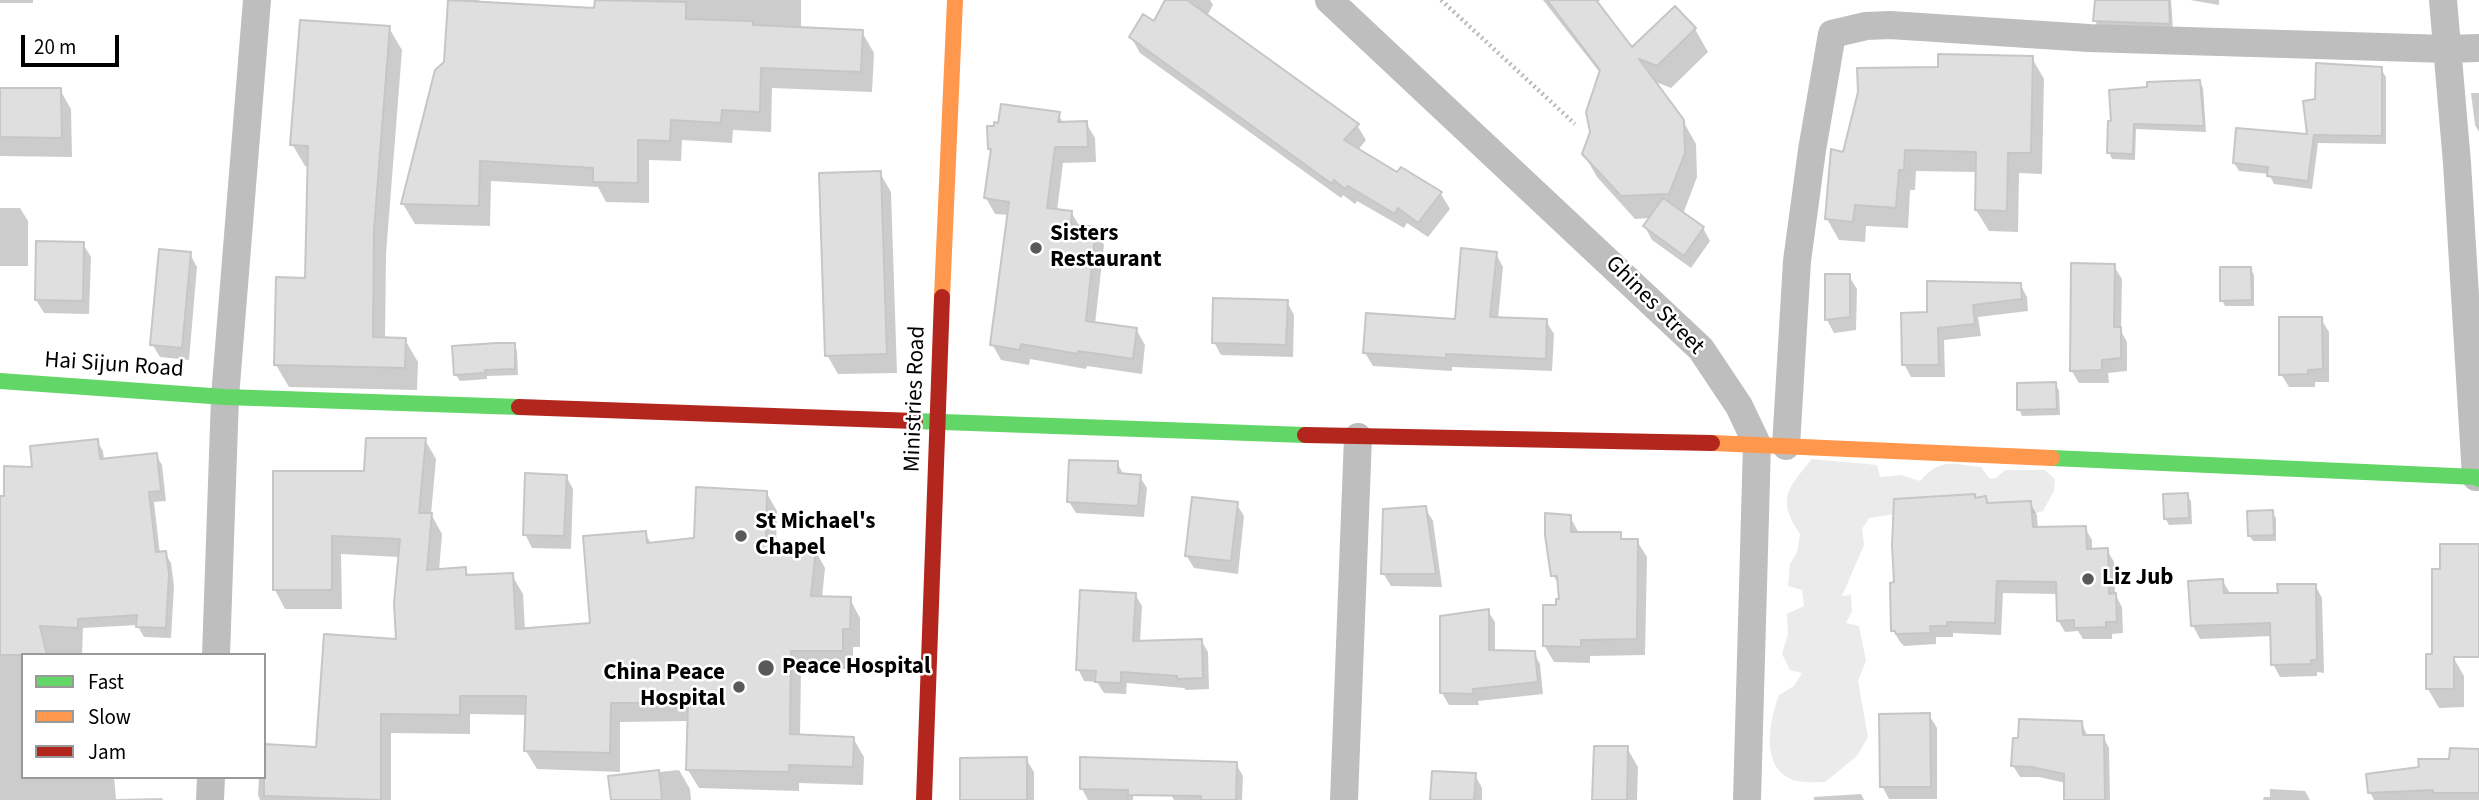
<!DOCTYPE html>
<html>
<head>
<meta charset="utf-8">
<style>
	body { margin:0 }
	#map { position:relative; width:2479px; height:800px; overflow:hidden; background:#fff; font-family:"Source Sans 3",sans-serif }
	canvas { display:block }
	.legend { position:absolute; left:21px; top:653px; width:245px; height:126px; box-sizing:border-box; background:#fff; border:2px solid #999; margin:0; padding:9px 12px; list-style:none; font-size:21px; color:#000 }
	.legend li { display:flex; align-items:center; gap:14px; height:35px }
	.legend b { width:35px; border:2px solid #999 }
	.scale { position:absolute; left:21px; top:35px; width:98px; height:32px; box-sizing:border-box; border:4px solid #000; border-top:0; padding-left:9px; font-size:21px; line-height:24px; white-space:nowrap; color:#000; -webkit-text-stroke:5px #fff; paint-order:stroke }
</style>
</head>
<body>
<div id="map">
<canvas width="2479" height="800"></canvas>
<ul class="legend">
<li><b style="height:9px;background:#63d668"></b>Fast</li>
<li><b style="height:9px;background:#ff974d"></b>Slow</li>
<li><b style="height:9px;background:#b3261e"></b>Jam</li>
</ul>
<div class="scale">20 m</div>
</div>
<script>
const c = document.querySelector('canvas').getContext('2d');
c.lineJoin = 'round';
function fill(path, color) { c.fillStyle = color; c.fill(path, 'evenodd'); }
function strokePath(path, color, width, dash) { c.strokeStyle = color; c.lineWidth = width; c.lineCap = dash ? 'butt' : 'round'; c.setLineDash(dash || []); c.stroke(path); }
function drawText(font, color, halo, rows, align = 'center') {
  c.font = font + ' "Source Sans 3",sans-serif'; c.lineWidth = 5; c.setLineDash([]); c.textBaseline = 'middle'; c.strokeStyle = halo; c.fillStyle = color; for (const [text, x, y, turn = 0] of rows) {
    c.save(); c.translate(x, y); c.rotate((+turn || 0) * Math.PI / 180); c.textAlign = isNaN(turn) ? turn : align; if (halo) c.strokeText(text, 0, 0); c.fillText(text, 0, 0); c.restore();
  }
}
fill(new Path2D(`
	M1812,459L1877,465L1880,477L1901,475L1920,481C1941,457 1952,464 1981,467L1990,479L1996,478L2005,470H2045L2055,479L2054,491L2043,511L2029,515L1895,514L1869,518L1862,529L1864,545L1842,596L1851,595L1852,611L1846,623L1859,626L1866,661L1858,681L1868,737L1857,756L1825,782C1817,782 1806,783 1797,781C1759,771 1769,722 1779,695L1794,686L1802,673L1790,670L1782,654L1788,634L1787,614L1804,606L1802,590L1788,586L1790,564L1797,552L1800,534C1776,499 1788,488 1812,459Z`), '#ebebeb');
fill(new Path2D(`
	M0,0H33V3H0Z
	M449,0H479L481,4L596,10L624,3V0H801V29L862,32L874,53L872,92L772,88L771,132L733,130L732,143L682,140L681,161L649,160V203L606,202L598,187L491,181L490,226L415,224L403,204L445,63Z
	M1167,0H1210L1213,5L1207,16L1357,125L1366,140L1358,150L1398,174L1401,170L1441,194L1450,209L1428,237L1407,223L1404,228L1357,201L1355,204L1343,195L1341,198L1140,53L1131,37L1154,23Z
	M1543,0H1600L1596,4L1632,50L1695,29L1708,52L1671,88L1653,81L1683,121L1696,144L1697,177L1683,214L1703,228L1710,241L1691,268L1652,240L1645,227L1651,218L1635,219L1597,177L1584,154L1592,132L1601,74Z
	M2095,0H2171L2173,31L2099,28L2095,21Z
	M2190,0H2219V5Z
	M389,28L402,50L386,254L385,339L405,340L418,362L417,390L289,387L276,365L306,279L309,167L305,166L292,144Z
	M2032,58L2044,79L2042,174L2019,173L2018,232L1989,231L1976,210L1977,172L1916,171L1915,190H1910L1908,228L1866,226L1865,242L1839,240L1827,219L1844,154L1940,69Z
	M2381,69L2386,77V144L2318,143L2312,189L2274,184L2269,174L2239,171L2234,163L2309,136L2316,101Z
	M2199,81L2203,88L2206,132L2136,129L2135,160L2112,159L2109,152L2110,123Z
	M0,90H60L71,109L72,157L0,156Z
	M2471,93H2479V132L2475,125Z
	M1058,114L1064,124L1086,123L1095,138L1096,162L1063,163L1057,211L1071,212L1080,227L1095,229L1104,245L1095,324L1136,329L1145,345L1142,374L1087,366L1086,369L1030,359L1029,365L1001,360L992,344L1009,215L995,214L986,198L992,153L990,149Z
	M880,173L891,192L897,373L838,374L827,355Z
	M0,208H20L28,221V266H0Z
	M83,244L91,257L89,314L44,313L36,300Z
	M190,254L197,267L189,360L160,357L152,344Z
	M1496,254L1503,267L1498,319L1546,321L1554,334L1552,371L1452,367V371L1373,366L1365,353L1456,321Z
	M2114,266L2122,279L2121,331L2127,342V371L2108,373L2109,383H2079L2071,370Z
	M2250,268L2254,275V306H2225L2222,300Z
	M1827,276H1849L1857,289L1856,330L1834,333L1827,320Z
	M2020,284L2027,297L2028,311L1978,317L1981,336L1944,340L1945,377H1911L1904,364L1928,314Z
	M1287,302L1294,315L1293,357L1221,355L1214,342Z
	M2321,319L2329,332V382H2315V387H2289L2281,374Z
	M514,345L517,351L518,375L487,376V379L460,381L456,375Z
	M2055,384L2059,390L2060,415L2022,416L2019,409Z
	M425,440L436,459L431,514L442,534L439,571L465,569L470,577L512,575L523,594L525,630L592,625L645,533L652,545L696,540L766,492L777,511L776,546L815,550L825,568L822,598L850,599L860,618V647H853V669H801L800,736L853,738L864,757L863,785L799,783V791L699,788L688,770L689,721L620,722V772L537,769L526,751L527,715L470,714V734L391,733V800H260L258,795L259,777H264L318,749L398,641L400,557L341,554L342,609H285L275,590L274,473H366Z
	M97,441L103,451L104,460L156,455L162,465L166,501L154,502L160,554L165,553L171,563L174,586L171,638L144,637L137,625L83,628L82,655H23V777H114L116,799L162,798L163,800H0V503L34,469Z
	M1117,463L1124,475L1140,477L1147,488L1144,517L1076,513L1069,502Z
	M566,476L573,489L571,549L532,548L525,534Z
	M2187,495L2191,501L2192,524L2169,525L2165,518Z
	M1974,496L1976,500L1985,498L1989,505L2030,503L2037,515L2038,529L2085,528L2092,540V550H2107L2114,562L2115,594L2122,607L2123,633L2112,634V639H2083L2078,631L2065,632L2058,620V594L2003,593L2001,635L1953,633V637H1936V644L1904,646L1900,642L1893,630L1896,584Z
	M1236,503L1244,516L1238,574L1194,568L1186,555Z
	M1425,508L1433,521L1442,587L1391,586L1383,573Z
	M2272,512L2276,518V541H2253L2249,535Z
	M1570,517L1579,533L1620,534L1624,541H1637L1647,557L1645,655L1590,656V663L1554,662L1544,645L1561,600L1560,586L1553,575Z
	M2222,580L2230,593L2279,595L2315,585L2322,598L2324,673L2317,672V676L2280,677L2273,664L2272,636L2200,639L2193,626L2190,583Z
	M1135,594L1142,606L1140,643L1201,640L1208,652L1209,689L1186,690L1184,688L1127,683L1126,694L1104,693L1097,682L1084,681L1078,669Z
	M1488,611L1495,622V652L1534,653L1540,664L1543,694L1478,701L1479,705H1449L1442,693Z
	M2453,657L2464,676V707L2439,708L2428,689Z
	M1929,715L1937,728V799H1889L1882,786Z
	M2081,722L2088,737L2103,736L2109,748L2110,800H2066V783L2039,777H2020L2013,766L2020,740Z
	M1627,748L1638,767L1637,800H1594Z
	M2479,751V800H2374L2370,792L2421,768Z
	M1026,759L1034,772V800H962Z
	M1236,764L1243,776L1242,800H1174L1171,795Z
	M679,770L690,789L691,800H613L610,777Z
	M1134,773L1133,800H1088L1082,789Z
	M1475,775L1482,788V800H1432Z
	M2270,789L2305,791L2310,800H2263L2264,797H2270Z
	M1861,794L1864,800H1814V797Z`), '#0003');
const building = new Path2D(`
	M448,0L594,8L595,0L686,2V19L753,21V25L863,30L861,72L761,68L760,112L722,110L721,123L671,120L670,141L638,140V183L593,182V168L480,161L479,206L401,204L435,70L444,62Z
	M1165,0H1187L1359,124L1344,140L1397,172L1401,167L1442,192L1418,223L1398,208L1395,214L1348,186L1345,189L1334,180L1332,184L1129,37L1143,14L1154,21Z
	M1547,0H1596L1632,47L1675,6L1696,28L1657,66L1639,59L1684,120L1685,153L1669,194L1621,196L1582,154L1590,132L1586,112L1600,70Z
	M2095,0H2169L2170,24L2093,21Z
	M300,20L390,26L374,230L373,337L406,338L405,368L274,365L276,277L305,278L308,146L290,145Z
	M1938,54L2033,56L2031,153H2008L2007,211L1975,210L1976,152L1905,150L1904,170H1899L1896,208L1855,205L1853,222L1825,219L1831,149L1843,152L1858,92L1857,68L1938,67Z
	M2316,63L2382,67V136L2314,135L2308,181L2267,176L2268,167L2233,163L2236,128L2307,134L2303,101L2315,99Z
	M2200,80L2204,126L2134,124L2133,154L2107,153L2108,121H2111L2109,90L2147,87V82Z
	M0,88H61L62,138L0,137Z
	M1001,104L1060,112L1058,122L1087,121L1088,147H1055L1047,208L1072,211L1071,224L1096,227L1086,321L1137,328L1133,359L1078,351V354L1021,344L1020,350L990,345L1009,202L984,198L991,149H988L987,126H994V122L998,123Z
	M881,171L887,354L825,356L819,173Z
	M1663,198L1704,227L1684,256L1643,226Z
	M36,241L84,242L83,301L35,300Z
	M1461,248L1497,252L1490,317L1547,319L1546,359L1446,354V358L1363,353L1366,313L1455,319Z
	M159,249L191,252L182,348L150,345Z
	M2071,263L2115,264L2114,327H2121V358L2102,360V370L2070,371Z
	M2220,267H2251L2252,300L2220,301Z
	M1825,274H1850V317L1825,320Z
	M1927,281L2021,283L2022,299L1973,305L1975,324L1938,328L1939,365H1902L1901,313L1927,312Z
	M1213,298L1288,300L1286,345L1212,343Z
	M2279,317H2322L2323,369L2308,370V374L2279,375Z
	M497,343H515V369L485,370V373L454,375L452,346Z
	M2056,382L2057,409L2017,410V383Z
	M366,438H426L419,513H432L427,570L466,567V575L513,573L516,629L590,623L583,536L646,531L647,543L694,538L696,487L767,491L766,543L816,548L811,596L851,597L850,629H843V651H791L790,734L854,737L853,767L789,765V772L686,770L688,703H611L610,753L524,751L526,696H460V715L381,714V800L264,796V744L316,747L324,634L396,639L394,603L400,539L332,536V590H273V471H364Z
	M98,439L100,459L157,453L161,491L149,492L156,552L166,551L169,574L166,628L136,627L137,615L78,619V628L40,626L47,655H0V496H4V466L32,467L30,446Z
	M1069,460L1118,461V473L1141,475L1138,506L1067,502Z
	M525,473L567,475L564,536L523,535Z
	M2188,493L2189,518L2164,519L2163,494Z
	M1975,494V498L1986,496L1987,503L2031,501L2033,527L2086,526L2087,549L2108,548L2109,594L2116,593L2117,622H2106V627L2074,628V620L2057,621L2056,582L1997,581L1995,623L1947,622V626H1930L1931,633L1896,634L1895,631H1891L1890,583L1894,582L1892,545L1894,499Z
	M1192,497L1238,502L1231,561L1185,556Z
	M1426,506L1436,574H1381L1383,509Z
	M2273,510L2274,535L2248,536L2247,511Z
	M1545,513L1571,515V532H1621V539H1638L1637,639L1581,640V647L1543,646V605H1556V599H1559L1557,576H1551L1545,535Z
	M2440,544H2479V657H2454V689H2426V654H2432V569H2440Z
	M2223,579L2224,593H2278L2277,584H2316L2317,660H2311V664L2271,665L2270,623L2191,626L2188,581Z
	M1080,590L1136,593L1133,641L1202,639L1203,678L1177,679V676L1121,672V683L1095,682L1096,671L1076,670Z
	M1489,609V650L1535,651L1538,682L1473,689L1474,694L1440,693V616Z
	M1930,713L1931,787H1880L1879,714Z
	M2019,719L2082,721L2083,735H2104L2105,800H2064V774L2032,767L2011,766L2013,738H2018Z
	M1594,746H1628L1627,800H1592Z
	M2450,748L2479,749V793H2433V790L2368,793L2366,774L2419,767L2418,759H2449Z
	M1027,757V800H960V758Z
	M1080,757L1237,762L1236,800H1201V796L1128,795V790L1080,789Z
	M659,770L662,800H611L608,776Z
	M1432,771L1476,773L1474,800H1430Z`);
fill(building, '#dfdfdf');
strokePath(building, '#c6c6c6', 2);
strokePath(new Path2D(`
	M1441,0L1575,124`), '#b9b9b9', 4.5, [2, 3.5]);
strokePath(new Path2D(`
	M1329,0L1701,349L1739,406L1757,444L1747,800
	M2443,0L2457,163L2476,477
	M1786,446L1797,261L1812,150L1832,34L1866,26L1890,25L2089,38L2447,49L2479,48
	M216,655L225,397L257,0
	M210,800L211,777
	M1344,800L1358,437`), '#bebebe', 28);
strokePath(new Path2D(`
	M0,381L225,397L519,407
	M915,421L1305,435
	M2052,458L2476,477L2479,479`), '#63d668', 16);
strokePath(new Path2D(`
	M942,297L955,0
	M1712,443L2052,458`), '#ff974d', 16);
strokePath(new Path2D(`
	M519,407L915,421
	M1305,435L1712,443
	M924,800L942,297`), '#b3261e', 16);
for (const [x, y, r, color] of [
	[1036,248,7,"#595959"],
	[741,536,7,"#595959"],
	[2088,579,7,"#595959"],
	[766,668,9,"#595959"],
	[739,687,7,"#595959"]
]) { const dot = new Path2D(); dot.arc(x, y, r, 0, 2 * Math.PI); c.fillStyle = color; c.fill(dot); strokePath(dot, '#fff', 2.5); }
drawText('bold 23px', '#000', '#fff', [
	["Sisters",1050,235],
	["Restaurant",1050,261],
	["St Michael's",755,523],
	["Chapel",755,549],
	["Liz Jub",2102,579],
	["Peace Hospital",782,668],
	["China Peace",725,674,"right"],
	["Hospital",725,700,"right"]
], 'left');
drawText('23px', '#000', '#fff', [
	["Ghines Street",1654,306,45],
	["Hai Sijun Road",114,366,4],
	["Ministries Road",916,399,-88]
]);
</script>
</body>
</html>
